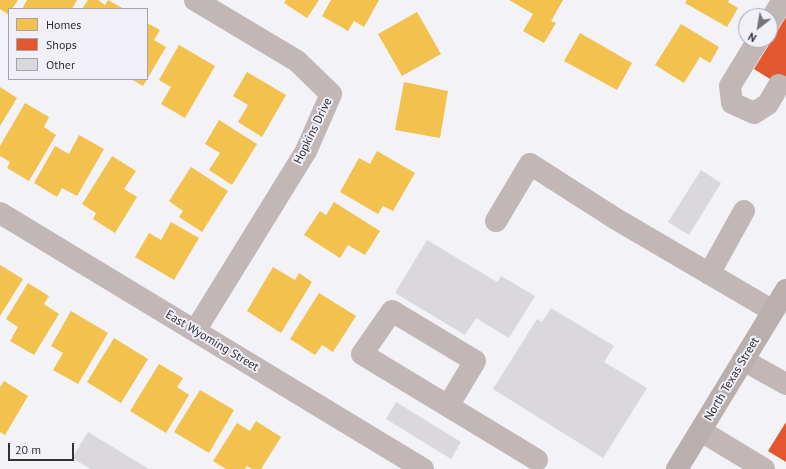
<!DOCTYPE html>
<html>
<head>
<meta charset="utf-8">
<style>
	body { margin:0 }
	#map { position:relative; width:786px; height:469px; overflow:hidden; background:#f2f2f7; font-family:"PT Sans",sans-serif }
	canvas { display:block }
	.legend { position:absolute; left:8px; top:8px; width:140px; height:72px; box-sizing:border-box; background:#f1f0f9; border:1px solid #a5a4ab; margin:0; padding:5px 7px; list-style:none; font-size:12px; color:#323135 }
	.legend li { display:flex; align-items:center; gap:8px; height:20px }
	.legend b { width:20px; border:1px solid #a5a4ab }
	.north { position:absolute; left:738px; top:8px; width:40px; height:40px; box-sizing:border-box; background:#f1f0f9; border:1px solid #a5a4ab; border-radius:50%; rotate:211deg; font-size:11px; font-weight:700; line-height:16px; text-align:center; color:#323135 }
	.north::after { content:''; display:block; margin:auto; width:14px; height:18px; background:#757579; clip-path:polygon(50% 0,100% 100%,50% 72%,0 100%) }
	.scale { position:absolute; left:8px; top:443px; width:66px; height:18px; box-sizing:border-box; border:2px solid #323135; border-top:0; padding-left:5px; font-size:12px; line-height:14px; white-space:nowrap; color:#323135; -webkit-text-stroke:3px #f1f0f9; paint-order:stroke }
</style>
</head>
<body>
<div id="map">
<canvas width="786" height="469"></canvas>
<ul class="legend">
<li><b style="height:11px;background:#f2c14e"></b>Homes</li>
<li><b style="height:11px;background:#e4572e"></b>Shops</li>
<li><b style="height:11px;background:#dad8db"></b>Other</li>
</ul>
<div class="north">N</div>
<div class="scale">20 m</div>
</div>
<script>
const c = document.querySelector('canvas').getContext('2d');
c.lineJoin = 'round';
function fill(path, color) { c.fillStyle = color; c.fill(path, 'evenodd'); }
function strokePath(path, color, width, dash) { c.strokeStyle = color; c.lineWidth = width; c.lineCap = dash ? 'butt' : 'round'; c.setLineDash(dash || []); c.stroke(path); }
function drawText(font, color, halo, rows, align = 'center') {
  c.font = font + ' "PT Sans",sans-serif'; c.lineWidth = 4; c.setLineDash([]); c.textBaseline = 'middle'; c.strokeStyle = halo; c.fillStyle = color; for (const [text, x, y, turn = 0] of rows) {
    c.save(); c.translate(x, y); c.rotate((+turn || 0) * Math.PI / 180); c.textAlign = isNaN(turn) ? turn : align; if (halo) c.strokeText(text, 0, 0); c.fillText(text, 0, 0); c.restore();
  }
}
fill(new Path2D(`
	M0,0H18L12,9H9V15L0,9Z
	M27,0H77L72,9H22Z
	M88,0H98L105,5L108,0L124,9H82Z
	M286,0H319L307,18L284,3Z
	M331,0H379L364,27L354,21L348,31L322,16Z
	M509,0H563L551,21L556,23L544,43L523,31L533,14Z
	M687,0H729L728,2L738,8L727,27L685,3Z
	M417,12L441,54L402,76L378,34Z
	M147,23L160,30L154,40L166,47L143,86L131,79H147Z
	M681,24L719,47L710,63L700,57L684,83L655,65Z
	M580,33L632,63L617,90L564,61Z
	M179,45L215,66L185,118L161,104L171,87L159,80Z
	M247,72L286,95L262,137L238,122L248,105L233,96Z
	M404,82L448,91L440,138L395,130Z
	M0,87L17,98L0,126Z
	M25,103L49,117L44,127L56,135L29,181L7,168L10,162L0,156V146Z
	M219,120L257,144L232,185L209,170L220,153L205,144Z
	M79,135L104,149L77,196L62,188L57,197L34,183L55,146L69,154Z
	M377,151L415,173L393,211L383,206L378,214L340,192L359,158L370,164Z
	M112,156L136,171L124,189L137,197L115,233L93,219L96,213L82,204Z
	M191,167L228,191L202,232L179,217L183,211L169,201Z
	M334,202L380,231L365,255L348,245L340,258L304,235L320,211L326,215Z
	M171,222L199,238L174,280L135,257L149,233L161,240Z
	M0,265L23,279L0,316Z
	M273,267L295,280L299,273L312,282L281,333L247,311Z
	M28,283L49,296L44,304L59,314L34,355L10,341L18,327L6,319Z
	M319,293L356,316L333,352L322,345L315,355L290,339Z
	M71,311L108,333L78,384L53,370L63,353L51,346Z
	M114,338L148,359L121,403L87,382Z
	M159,364L183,378L177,387L189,395L166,433L130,411Z
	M4,381L28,396L5,435L0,432V387Z
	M200,390L234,410L209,453L174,432Z
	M256,421L281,437L261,469H252L247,466L245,469H226L213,461L237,423L250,431Z`), '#f2c14e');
fill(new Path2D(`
	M786,17V89L754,69Z
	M786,422V462L768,451Z`), '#e4572e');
fill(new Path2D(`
	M701,170L721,183L689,235L668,222Z
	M427,240L497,282L501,276L535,296L509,338L476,318L465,335L395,293Z
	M551,308L614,346L604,362L647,388L603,458L493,389L537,319L542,322Z
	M396,402L461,442L451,459L386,419Z
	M88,432L149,469H91L72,458Z`), '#dad8db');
strokePath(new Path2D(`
	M195,0L297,61L331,94L306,151L195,331
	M770,21L783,0
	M758,40L730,86L732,103L754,113L768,104L779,85
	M0,213L423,469
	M496,221L530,164L616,219L773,311
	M709,274L744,211
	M743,360L786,384
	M448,406L475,361L392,311L362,354L537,460
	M701,431L764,469`), '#c0b7b6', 22);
strokePath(new Path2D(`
	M677,469L786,290`), '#b8afae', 22);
drawText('12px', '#323135', '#f1f0f9', [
	["Hopkins Drive",313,131,-64],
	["East Wyoming Street",212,341,31],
	["North Texas Street",732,379,-59]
]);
</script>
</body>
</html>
